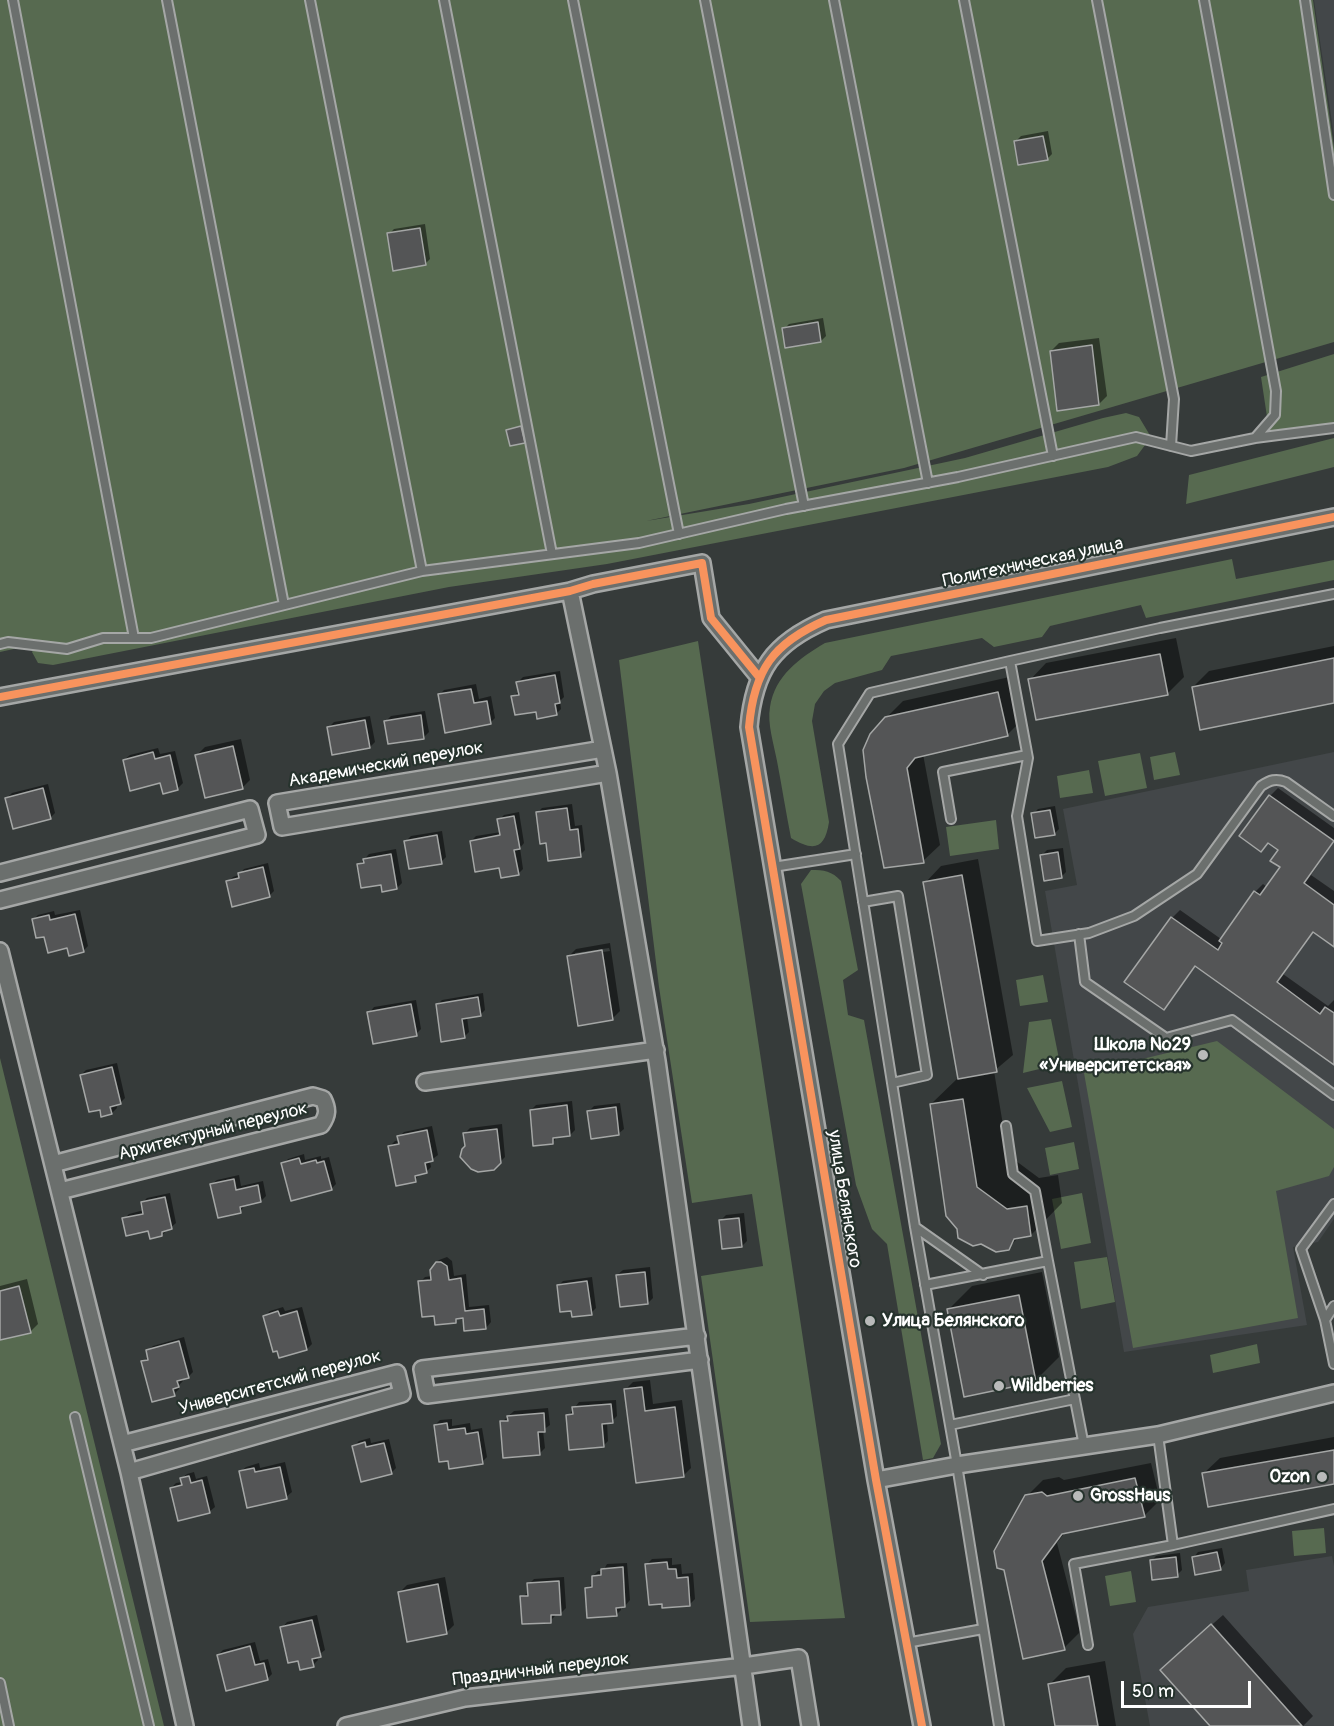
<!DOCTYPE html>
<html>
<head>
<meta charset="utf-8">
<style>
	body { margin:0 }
	#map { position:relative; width:1334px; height:1726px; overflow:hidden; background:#363b3a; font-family:Pangolin,sans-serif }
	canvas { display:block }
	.scale { position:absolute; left:1121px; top:1681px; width:130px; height:27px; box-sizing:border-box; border:3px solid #fff; border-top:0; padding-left:8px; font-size:18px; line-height:21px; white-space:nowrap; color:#fff; -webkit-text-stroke:4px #26332d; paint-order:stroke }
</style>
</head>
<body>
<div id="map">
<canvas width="1334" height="1726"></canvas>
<div class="scale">50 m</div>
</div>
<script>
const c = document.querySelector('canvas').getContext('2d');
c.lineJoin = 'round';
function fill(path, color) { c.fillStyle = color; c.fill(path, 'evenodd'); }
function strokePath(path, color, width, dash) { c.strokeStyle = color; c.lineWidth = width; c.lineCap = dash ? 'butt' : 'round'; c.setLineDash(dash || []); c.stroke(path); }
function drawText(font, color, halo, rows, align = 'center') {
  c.font = font + ' Pangolin,sans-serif'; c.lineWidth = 4.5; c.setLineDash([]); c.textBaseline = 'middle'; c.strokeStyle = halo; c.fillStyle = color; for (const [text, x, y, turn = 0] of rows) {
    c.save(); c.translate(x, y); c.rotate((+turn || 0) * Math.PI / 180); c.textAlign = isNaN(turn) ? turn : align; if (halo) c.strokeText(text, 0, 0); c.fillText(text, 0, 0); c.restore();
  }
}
fill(new Path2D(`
	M1314,0H1334V136Z
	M1334,752V1219L1318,1242L1293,1247L1307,1325L1124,1352L1045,891L1077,885L1063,809Z
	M1332,1556L1334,1566V1726H1150L1133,1634L1148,1607L1249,1591L1246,1570Z`), '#434749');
fill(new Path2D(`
	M0,0H1313L1334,148V342L904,468L646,521L749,504L965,458L1103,418L1126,413L1139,417L1151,437L1137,456L1108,467L607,564L449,587L53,665L38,663L32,652L36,644L0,652Z
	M1334,354V422L1285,434L1269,430L1261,377Z
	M1334,438V467L1186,504L1189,475Z
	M1232,559L1236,579L1334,560V580L1146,618L1141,605L1050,626L1042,637L994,647L982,638L891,656L882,670L835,683L824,691L815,704L812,721L829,822C825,849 814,852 791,838C786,813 782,787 777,761C774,745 767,723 770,707C775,675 800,658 825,643Z
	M698,641L704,681L845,1618L750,1622L701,1276L763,1266L752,1194L692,1203L659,987L619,660Z
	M1175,752L1180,775L1154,780L1150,757Z
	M1140,753L1147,788L1105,796L1098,761Z
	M1089,770L1093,793L1060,798L1057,776Z
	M996,820L999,849L950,856L946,827Z
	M811,870C824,870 832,871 841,881L858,970L843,980L848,1015L864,1020L941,1444L933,1458L923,1460L887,1244L872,1229L856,1185L801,884Z
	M1043,975L1048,1002L1020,1006L1016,980Z
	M1051,1019L1060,1064L1023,1073L1029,1022Z
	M1217,1041L1334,1129V1167L1329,1176L1276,1191L1298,1318L1133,1348L1084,1073Z
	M0,1058L164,1726H0Z
	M1062,1081L1072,1127L1050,1132L1027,1088Z
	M1074,1142L1079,1169L1050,1175L1045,1148Z
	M1082,1193L1091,1243L1061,1249L1052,1199Z
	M1107,1257L1115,1302L1081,1309L1074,1262Z
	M1257,1344L1260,1363L1213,1373L1210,1355Z
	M1324,1528L1326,1553L1294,1556L1292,1531Z
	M1131,1571L1136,1602L1110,1606L1105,1576Z`), '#576a50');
fill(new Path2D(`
	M1048,131L1052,154L1047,159L1016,141L1021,136Z
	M425,224L430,259L425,264L389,234L394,229Z
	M823,318L826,336L821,341L784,329L789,324Z
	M1099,338L1107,396L1099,404L1051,351L1059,343Z
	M523,425L527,439L524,441L507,430Z
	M1176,638L1184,677L1168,693L1030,680L1046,663Z
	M1334,646V702L1193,687L1209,671Z
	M560,671L564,697L560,701L561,709L556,714L513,697L519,691L518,682L523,677Z
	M1014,676L1023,719L1007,735L923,754L940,845L923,861L886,718L903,701Z
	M476,684L479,699L491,696L495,718L490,723L439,695L444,690Z
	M425,711L429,732L424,737L386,721L391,716Z
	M370,716L375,742L370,747L329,727L334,722Z
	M241,739L250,780L242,788L197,755L205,747Z
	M158,748L160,754L175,751L183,783L178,788L164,792L161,781L124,760L130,755Z
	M48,784L55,813L50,818L7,798L12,793Z
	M1278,788L1334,828V841L1311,875L1334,891V945L1314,931L1283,974L1328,1006L1334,1000V1063L1196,965L1171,1000L1163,1008L1126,982L1172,918L1180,910L1221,939L1255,892L1263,884L1267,887L1282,867L1280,849L1270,842L1261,850L1270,796Z
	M572,804L575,826L582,825L585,850L580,855L547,842L537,813L542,808Z
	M1055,806L1059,829L1054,834L1033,814L1038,809Z
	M519,812L524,843L520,848L523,869L518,874L471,841L476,836L501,832L499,820L504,815Z
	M442,831L446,857L441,862L406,841L411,836Z
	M1063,848L1066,872L1061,877L1042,855L1047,850Z
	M396,849L402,883L397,888L359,865L369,854Z
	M978,859L1013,1055L994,1071L1008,1155L1039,1178L1058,1175L1062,1203L1031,1235L1020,1236L1008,1248L931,1104L959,1077L925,883L941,866Z
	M268,863L274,891L269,896L228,882L233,877L239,875L244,869Z
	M80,910L88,946L83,951L45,935L33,920L38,915L54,911L55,915Z
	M610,943L620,1011L612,1019L568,957L576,949ZM609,948L610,951L575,956V953Z
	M483,993L485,1010L480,1015L467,1017L469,1032L464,1037L437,1005L442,1000Z
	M416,1000L421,1029L416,1034L369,1013L374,1007Z
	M117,1063L125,1098L120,1103L116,1104L117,1108L112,1113L101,1108L81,1075L86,1070Z
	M572,1101L575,1130L570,1135L557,1136L553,1143L531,1110L536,1105Z
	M620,1103L624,1129L618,1134L589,1111L594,1106Z
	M502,1124L505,1157L493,1169L466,1146L465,1133L470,1128Z
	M432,1126L438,1155L430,1161L431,1167L426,1172L420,1173L415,1180L390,1146L395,1141L400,1140L399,1137L404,1132Z
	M304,1154L305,1160L321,1156V1159L329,1157L336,1184L331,1189L283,1164L288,1159Z
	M239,1175L241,1186L263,1181L266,1196L261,1201L245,1204L241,1211L219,1216L211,1185L217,1180Z
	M170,1193L176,1223L162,1235L124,1219L129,1214L144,1210L142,1203L147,1198Z
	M744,1213L747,1241L742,1246L721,1220L726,1215Z
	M447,1257L452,1261L454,1276L466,1274L469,1307L489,1305L491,1322L486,1328L464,1316L460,1317L455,1321L436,1314L420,1282L425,1277L432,1276L433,1266L439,1260Z
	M650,1267L653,1298L648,1303L617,1275L623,1270Z
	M1042,1272L1059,1357L1035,1381L948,1310L972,1286Z
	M592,1277L596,1308L591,1313L573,1309L558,1286L563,1281Z
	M27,1279L38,1324L30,1332H0V1286Z
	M283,1307L285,1311L302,1307L312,1344L307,1349L280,1356L265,1316L270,1311Z
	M184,1337L193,1372L188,1377L182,1378L183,1381L178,1386L179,1389L174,1394L143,1362L149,1356L147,1351L153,1346Z
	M650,1380L653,1404L682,1400L691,1468L683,1476L625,1390L633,1382Z
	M616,1400L617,1416L612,1421L607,1422L608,1441L603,1446L568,1416L579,1402Z
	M548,1408L550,1425L543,1430L545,1448L540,1453L502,1422L514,1411Z
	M452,1419V1426L470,1423L471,1430L482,1428L487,1457L482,1462L435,1425L440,1420Z
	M1334,1437V1482L1203,1474L1220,1458Z
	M370,1438L371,1443L389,1439L396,1468L391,1473L354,1446L359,1441Z
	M285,1462L292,1492L286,1497L240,1472L246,1467L259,1463L260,1468Z
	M1151,1463L1160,1500L1144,1516L1066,1531L1057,1543L1080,1632L1064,1648L1024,1657L1027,1496L1043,1480L1059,1477L1064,1480Z
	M194,1472L196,1479L207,1476L215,1507L209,1512L171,1488L176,1483L182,1482L181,1479L187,1474Z
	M1222,1548L1225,1563L1220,1569L1193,1558L1198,1552Z
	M1180,1553L1182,1570L1177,1575L1151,1561L1156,1556Z
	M672,1558V1565L681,1564L682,1574L693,1573L695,1599L690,1604L647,1564L652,1559Z
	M627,1563L630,1600L625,1606H621V1610L616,1615L586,1588L594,1583L593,1576L598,1571H603L607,1564Z
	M445,1577L454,1625L446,1633L399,1593L407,1585Z
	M564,1577L566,1608L561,1613L555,1614V1616L550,1621L522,1597L529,1592V1584L534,1579Z
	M317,1615L325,1650L317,1656L318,1660L313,1665L282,1628L287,1622Z
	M1223,1615L1313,1716L1303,1726H1212L1173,1659Z
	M255,1642L260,1661L268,1659L272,1674L267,1679L218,1655L223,1650Z
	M1105,1661L1116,1726H1056L1050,1684L1066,1668Z`), '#0007');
const building = new Path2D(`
	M1043,136L1048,160L1018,165L1014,141Z
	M420,228L426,265L393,271L387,233Z
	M818,322L821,342L785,348L782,328Z
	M1092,345L1099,405L1057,411L1050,351Z
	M521,426L525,443L510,446L506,430Z
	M1160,654L1168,695L1036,720L1028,679Z
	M1334,658V703L1200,730L1192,687Z
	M555,675L560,703L555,704L557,715L537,719L536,712L515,715L511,696L519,695L516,682Z
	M471,689L474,703L487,701L491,724L445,733L438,694Z
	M998,692L1008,736L915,758L907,768L924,863L884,868L866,777L863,750L870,734L885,717Z
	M421,715L424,739L388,744L384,721Z
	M365,720L370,748L332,755L327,727Z
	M233,746L243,789L205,798L195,755Z
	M153,752L155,759L170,755L178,790L163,794L160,783L130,791L123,760Z
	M43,788L51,819L13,829L5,798Z
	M1269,795L1334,841L1304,883L1334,905V947L1313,932L1277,982L1320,1014L1325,1007L1334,1013V1065L1195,966L1164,1010L1124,982L1171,917L1218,950L1222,943L1219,941L1254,891L1260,895L1280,867L1270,861L1278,850L1268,843L1261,852L1239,836Z
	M567,808L570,830L578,829L581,857L548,861L546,843L540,844L536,812Z
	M1050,810L1055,835L1035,838L1031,813Z
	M514,816L520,849L514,850L519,875L501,878L499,868L475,872L470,841L500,835L497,819Z
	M437,835L442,864L409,869L404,841Z
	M1058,852L1062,878L1044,881L1040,855Z
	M391,854L397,889L382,892L381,885L361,888L357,864L364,863L363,859Z
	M263,867L270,897L232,907L226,881L239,878L238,873Z
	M962,875L997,1072L958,1079L923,882Z
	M75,914L84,952L69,956L67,948L48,953L44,937L36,938L32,919L49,915L50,920Z
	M602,950L613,1020L578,1026L567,956Z
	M478,997L481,1016L462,1019L465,1038L441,1042L436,1004Z
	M411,1004L417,1036L373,1044L367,1012Z
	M112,1067L121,1104L110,1107L112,1114L101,1117L100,1110L89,1112L80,1075Z
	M963,1099L977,1187L1007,1209L1027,1206L1031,1236L1014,1239L1009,1250L996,1252L981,1244L973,1246L958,1238L957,1229L946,1216L930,1104Z
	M567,1105L570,1136L553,1138V1144L533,1146L530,1110Z
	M616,1107L619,1135L591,1139L587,1111Z
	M497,1129L501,1163L494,1170L478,1172L471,1169L460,1157L462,1149L465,1146L463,1133Z
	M427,1130L433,1161L425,1163L427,1173L415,1176L416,1182L396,1186L388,1146L399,1144L397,1136Z
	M299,1158L301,1164L316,1160L317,1163L324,1161L332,1190L291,1201L281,1163Z
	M234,1179L236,1190L258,1185L261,1202L240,1207L241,1213L218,1218L210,1184Z
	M165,1197L172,1229L162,1232V1236L150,1239L148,1231L126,1236L122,1218L143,1214L141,1202Z
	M739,1218L742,1247L722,1249L719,1220Z
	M436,1262H441L447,1266L449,1280L461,1278L465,1311L484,1309L486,1329L464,1331L463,1318L456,1319V1323L435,1325L434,1316L422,1317L418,1281L431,1280L430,1270Z
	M645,1272L648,1304L620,1307L616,1275Z
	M587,1281L592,1315L572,1317L571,1311L560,1312L557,1285Z
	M19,1286L31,1333L0,1340V1291Z
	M1019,1295L1036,1382L964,1397L947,1309Z
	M278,1311L280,1316L297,1311L307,1350L279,1358L277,1351L273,1352L263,1316Z
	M179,1341L189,1378L177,1381L179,1387L173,1389L175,1396L152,1402L141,1361L148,1360L146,1350Z
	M642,1387L645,1411L675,1407L684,1477L636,1483L624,1389Z
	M611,1404L613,1423L602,1424L604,1447L569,1450L566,1415L573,1414L572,1407Z
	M544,1413L545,1432H538L540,1455L503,1458L500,1421H508L507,1416Z
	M447,1423L448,1430L465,1428L466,1434L478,1432L483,1464L449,1469L448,1461L439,1462L434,1425Z
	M365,1442L366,1447L384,1443L392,1474L361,1482L352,1446Z
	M1334,1450V1484L1208,1507L1202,1473Z
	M280,1467L287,1499L247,1508L239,1471L254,1468L255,1472Z
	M189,1476L191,1483L202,1480L210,1513L178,1521L170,1488L182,1485L180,1478Z
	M1135,1478L1145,1517L1062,1534L1042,1561L1065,1650L1023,1659L1004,1570L997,1568L994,1551L1025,1495L1042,1492L1047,1496Z
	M1217,1552L1221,1570L1195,1575L1192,1557Z
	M1176,1557L1178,1577L1152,1580L1150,1560Z
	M667,1562L668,1569H676L677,1578L688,1577L690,1606L662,1608V1604L649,1605L645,1564Z
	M623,1567L625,1607L616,1608L617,1616L587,1618L585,1588L592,1587V1576L601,1575V1569Z
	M559,1581L561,1615H551V1623L522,1624L520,1596H528L527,1583Z
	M438,1584L447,1634L407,1642L398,1592Z
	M312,1620L321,1657L312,1659L314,1667L300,1670L298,1661L288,1663L280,1627Z
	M1211,1624L1302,1726H1210L1160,1670Z
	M250,1646L255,1665L264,1663L268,1680L226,1691L217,1655Z
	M1089,1676L1098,1726H1055L1048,1684Z`);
fill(building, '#545556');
strokePath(building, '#a5a7a6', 1.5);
const service = new Path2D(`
	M13,0L134,638
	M167,0L284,605
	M310,0L422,571
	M444,0L552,554
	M573,0L679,534
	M705,0L804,506
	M834,0L928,483
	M964,0L1053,456
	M1097,0L1174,399L1171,446
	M1305,0L1334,195
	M1255,438L1334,428
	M1334,594L1160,628L1010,661L1028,758L1017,816L1037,941L1089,933L1134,916L1197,874L1261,786C1270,780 1276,778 1286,782L1334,816
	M0,644L8,642L67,649L103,638H151L422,571L639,543L786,509L958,477L1136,437L1191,451L1255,438L1275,415L1276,391L1204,0
	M951,819L943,772L1027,755
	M773,867L856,854
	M863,902L898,896L927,1075L892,1083
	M1079,934L1085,982L1166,1038L1232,1020L1334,1095
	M1334,1204L1301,1249L1325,1320L1334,1364
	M915,1227L983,1275
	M1048,1261L1084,1446
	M925,1285L1048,1261L1035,1191L1013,1174L1006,1126
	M1325,1320L1334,1306
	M75,1417L149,1726
	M950,1425L1075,1399
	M1173,1545L1334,1509
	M906,1643L983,1629
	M1088,1645L1074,1564L1173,1545L1158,1435
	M0,1683L9,1726
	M999,1726L957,1465L915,1227L838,744L870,693L1010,661`);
const minor = new Path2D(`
	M570,591L608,773L657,1061L751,1726
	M0,697L570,591L593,584L702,563L711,618L759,677
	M603,749L277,803L282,827L608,773
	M0,873L250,809L257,835L0,900
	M0,951L129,1472L185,1726
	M425,1082L656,1050
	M53,1164L313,1096L323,1099C328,1109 328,1115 321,1125L60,1191
	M697,1336L422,1369L427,1395L700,1360
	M122,1444L397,1373L402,1394L129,1472
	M876,1480L957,1465L1158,1435L1334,1393
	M346,1726L465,1698L744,1666L799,1658L810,1726
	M922,1726L876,1480L749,727C754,670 773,643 826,620L1334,517`);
strokePath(service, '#a5a7a6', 12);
strokePath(minor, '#a5a7a6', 20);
strokePath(service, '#6b6f6d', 8);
strokePath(minor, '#6b6f6d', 15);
strokePath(new Path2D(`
	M0,697L570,591L593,584L702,563L711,618L759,677
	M922,1726L876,1480L749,727C754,670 773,643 826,620L1334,517`), '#f8935d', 8);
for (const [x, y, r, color] of [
	[1203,1055,6,"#b9baba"],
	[870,1321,6,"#b9baba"],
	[999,1386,6,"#b9baba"],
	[1322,1477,6,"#b9baba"],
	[1078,1496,6,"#b9baba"]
]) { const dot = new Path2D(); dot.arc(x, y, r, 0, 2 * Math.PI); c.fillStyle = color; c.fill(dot); strokePath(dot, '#26332d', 2); }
drawText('18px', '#fff', '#26332d', [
	["Политехническая улица",1033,563,-12],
	["Академический переулок",386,765,-10],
	["Архитектурный переулок",213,1132,-14],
	["улица Белянского",844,1199,81],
	["Университетский переулок",280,1383,-15],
	["Праздничный переулок",541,1670,-7]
]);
drawText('bold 18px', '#fff', '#26332d', [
	["Школа №29",1191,1045,"right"],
	["«Университетская»",1191,1066,"right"],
	["Улица Белянского",882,1321],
	["Wildberries",1011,1386],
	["Ozon",1310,1477,"right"],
	["GrossHaus",1090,1496]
], 'left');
</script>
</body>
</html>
